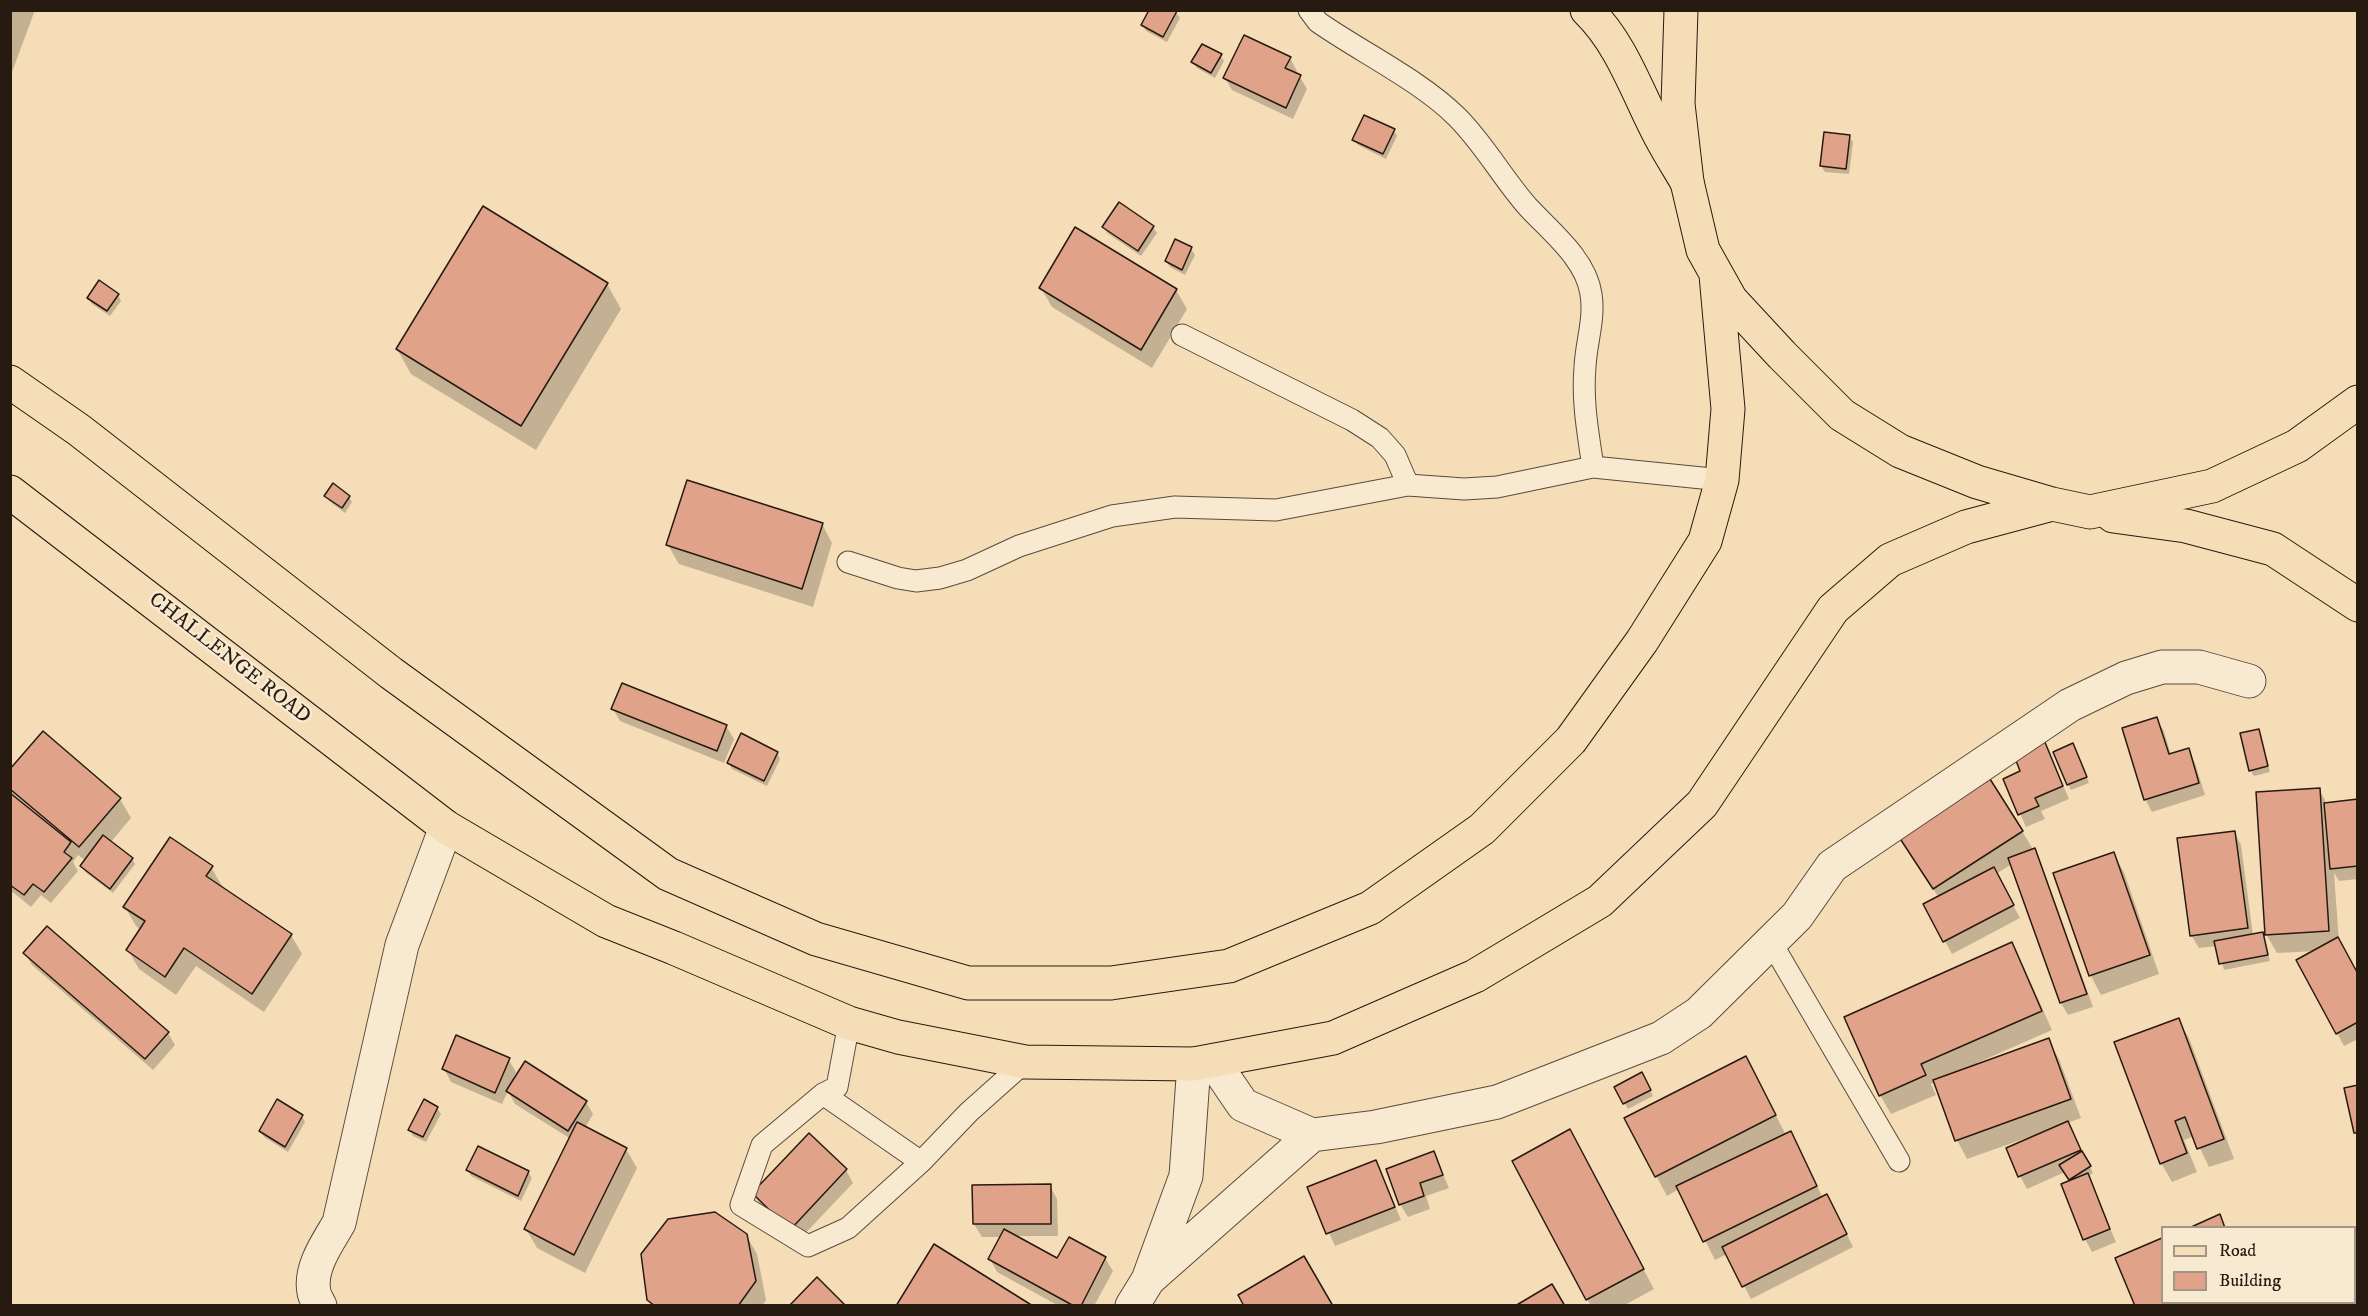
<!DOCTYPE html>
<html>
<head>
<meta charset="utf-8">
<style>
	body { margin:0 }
	#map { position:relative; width:2368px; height:1316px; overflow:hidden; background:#f5ddb8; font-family:"IM FELL DW Pica",serif }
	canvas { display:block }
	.frame { position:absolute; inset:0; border:12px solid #271a10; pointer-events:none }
	.legend { position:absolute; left:2161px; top:1226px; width:195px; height:78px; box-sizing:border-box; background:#f8e9d1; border:2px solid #a49684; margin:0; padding:8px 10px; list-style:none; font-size:18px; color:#271a10 }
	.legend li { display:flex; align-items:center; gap:12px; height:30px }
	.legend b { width:30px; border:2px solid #a49684 }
</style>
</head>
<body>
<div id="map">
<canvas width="2368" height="1316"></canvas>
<div class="frame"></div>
<ul class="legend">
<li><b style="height:8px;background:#f5ddb8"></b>Road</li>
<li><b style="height:16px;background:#e1a28a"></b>Building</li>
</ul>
</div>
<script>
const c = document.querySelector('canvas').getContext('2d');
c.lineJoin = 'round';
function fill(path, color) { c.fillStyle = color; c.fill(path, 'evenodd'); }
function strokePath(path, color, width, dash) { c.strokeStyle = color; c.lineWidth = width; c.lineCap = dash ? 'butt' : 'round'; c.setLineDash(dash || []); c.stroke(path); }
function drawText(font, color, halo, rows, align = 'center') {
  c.font = font + ' "IM FELL DW Pica",serif'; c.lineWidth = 5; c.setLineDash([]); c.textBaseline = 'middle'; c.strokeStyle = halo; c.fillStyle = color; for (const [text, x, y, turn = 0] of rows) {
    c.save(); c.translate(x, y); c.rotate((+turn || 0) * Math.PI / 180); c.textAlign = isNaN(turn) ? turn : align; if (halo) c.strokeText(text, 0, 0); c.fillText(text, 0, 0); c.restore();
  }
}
fill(new Path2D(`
	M10,10H35L12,72H10Z
	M1150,10H1174L1180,18L1167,42L1146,31L1143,25Z
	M1220,55L1224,61L1215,78L1197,68L1193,62Z
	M1290,58L1297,71L1295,74L1300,77L1307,89L1293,119L1232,90L1225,78Z
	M1394,130L1397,136L1386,159L1358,145L1354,140Z
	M1849,137L1853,142L1849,174L1825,172L1821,166Z
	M1119,204L1153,227L1157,233L1141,256L1107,233L1104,227Z
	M1191,249L1195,255L1185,275L1170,267L1166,261Z
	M607,284L621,309L536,450L411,374L397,349Z
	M1041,288L1176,290L1187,309L1152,368L1052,307Z
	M118,295L121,301L110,316L92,304L88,298Z
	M326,496L349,497L352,502L345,513L329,501Z
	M822,524L832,543L813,607L679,564L668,545Z
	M613,709L726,726L734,739L724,763L620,721Z
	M2156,719L2164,731L2171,755L2188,750L2195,763L2205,795L2152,812L2145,799Z
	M2258,730L2270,772L2254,776L2250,770Z
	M2042,737L2069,799L2041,811L2045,819L2026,827L2005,779L2022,772Z
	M2076,751L2089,783L2071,790L2068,784Z
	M777,753L780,759L767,786L732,769L729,763Z
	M10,772L120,799L131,818L110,843L132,859L135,864L113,893L85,872L82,867L86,861L78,855L73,862L78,871L51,903L41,895L31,907L10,890Z
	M2319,789L2327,804L2357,801L2358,879L2339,881L2334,873L2339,942L2358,976V1039L2344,1046L2298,961L2317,951L2277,953L2266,934Z
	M2022,831L2041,863L2093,1007L2068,1015L2061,1003L2012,864L1996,874L2020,918L1952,954L1945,941L1939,898L1912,856Z
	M2234,832L2241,845L2253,935L2262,934L2270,961L2224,970L2217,946L2199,948L2191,935Z
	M2113,853L2124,872L2159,974L2101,995L2091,976L2055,874Z
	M211,867L222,886L221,888L291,935L302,954L264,1012L196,966L176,995L139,969L128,950L141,930L136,926L125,907Z
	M2012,944L2022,963L2052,1030L1977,1063L1978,1065L2048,1040L2059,1059L2081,1118L2067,1123L2093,1173L2088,1176L2116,1242L2092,1252L2085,1239L2071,1182L2065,1172L2027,1189L2020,1176L2035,1137V1135L1967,1159L1957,1140L1935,1082L1931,1084L1936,1095L1891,1114L1880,1095Z
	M25,953L168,1033L175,1045L153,1070L32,965Z
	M2178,1020L2189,1038L2234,1159L2209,1167L2194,1136L2184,1140L2197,1172L2172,1182L2161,1163Z
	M508,1059L516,1072L511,1084L586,1102L593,1114L585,1128L626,1149L637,1168L585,1273L537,1248L526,1229L571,1139L515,1104L508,1091L502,1104L451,1082L444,1069Z
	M1756,1077L1786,1135L1790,1133L1823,1198L1834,1208L1853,1247L1751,1299L1727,1254L1715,1260L1679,1189L1667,1196L1626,1119Z
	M1645,1080L1653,1096L1628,1109L1616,1088Z
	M437,1108L441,1114L426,1142L413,1136L410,1130Z
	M302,1116L305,1122L288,1152L264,1137L260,1131Z
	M1580,1150L1654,1289L1623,1306H1591L1514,1161Z
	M1434,1153L1449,1188L1426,1196L1430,1209L1408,1217L1400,1204L1388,1170Z
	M1376,1162L1401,1220L1335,1246L1309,1188Z
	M468,1170L528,1172L532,1178L521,1201L471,1176Z
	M846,1170L853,1183L798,1241L761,1206L754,1193Z
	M974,1186H1050L1057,1199L1058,1236H1014L1058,1260L1105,1258L1113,1271L1094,1306H1059L997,1272L990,1259L1002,1237H982L974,1224Z
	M746,1235L757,1254L766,1300L762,1306H652L648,1300Z
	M2162,1240V1302H2235L2228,1306H2137L2117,1259Z`), '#0003');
const building = new Path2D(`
	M1149,10L1177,11L1163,37L1141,25Z
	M1244,35L1291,57L1285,68L1301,75L1286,108L1223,78Z
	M1202,44L1222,54L1211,73L1191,62Z
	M1364,115L1395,129L1383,154L1352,140Z
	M1824,132L1850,135L1846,169L1820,166Z
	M1119,202L1154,226L1138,251L1102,227Z
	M483,206L608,283L521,426L396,349Z
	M1075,227L1177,289L1141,350L1039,288Z
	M1175,239L1192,247L1182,270L1165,261Z
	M99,280L119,294L107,311L87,298Z
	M687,480L823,523L802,589L666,545Z
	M333,483L350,496L342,508L324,496Z
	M622,683L727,725L717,751L611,709Z
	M2157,717L2169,754L2189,748L2199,783L2144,800L2122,728Z
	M2259,729L2268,766L2249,771L2240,733Z
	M43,731L121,798L79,847L10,789V769Z
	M741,733L778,752L764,781L727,763Z
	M2042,735L2063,786L2035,798L2039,806L2018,815L2003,779L2020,771L2011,748Z
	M2073,743L2087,777L2067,785L2053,752Z
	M1990,779L2023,831L1933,889L1899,837Z
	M2320,788L2329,931L2265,935L2256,792Z
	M10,793L71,842L64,852L72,858L44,892L33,884L24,895L10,885Z
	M2358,799V866L2330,869L2324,803Z
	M2235,831L2248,928L2190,936L2177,838Z
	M103,835L133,858L110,889L80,866Z
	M170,837L213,866L206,876L292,934L252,994L184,948L165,977L126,950L145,921L123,907Z
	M2035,848L2087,994L2060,1003L2008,858Z
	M2114,852L2150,955L2089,976L2053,873Z
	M1994,867L2014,905L1943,942L1923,904Z
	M47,926L169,1032L145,1059L23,953Z
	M2263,932L2268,955L2219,964L2214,941Z
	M2338,937L2358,974V1022L2336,1034L2296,960Z
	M2012,942L2042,1011L1921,1064L1926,1075L1879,1096L1844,1017Z
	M2179,1018L2224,1139L2197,1149L2185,1117L2175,1121L2187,1153L2160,1164L2114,1042Z
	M456,1035L510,1058L495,1093L442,1069Z
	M2049,1038L2071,1099L1955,1141L1933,1080Z
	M1746,1056L1776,1115L1655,1177L1624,1118Z
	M525,1061L587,1101L568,1131L506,1091Z
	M1642,1072L1651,1090L1623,1104L1614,1087Z
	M2358,1085V1133H2354L2344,1088Z
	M277,1099L303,1115L285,1147L259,1131Z
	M424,1099L438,1107L423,1137L408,1130Z
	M2068,1121L2081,1150L2018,1177L2006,1148Z
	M577,1122L627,1148L574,1255L524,1229Z
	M1570,1129L1644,1269L1586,1300L1512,1161Z
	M1791,1131L1817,1186L1703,1242L1676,1186Z
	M809,1133L847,1169L790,1230L752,1193Z
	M478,1146L529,1171L518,1196L466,1170Z
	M1434,1151L1443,1175L1420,1183L1424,1196L1399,1205L1386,1169Z
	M2082,1151L2091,1166L2069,1180L2059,1165Z
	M1376,1160L1395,1207L1326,1234L1307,1187Z
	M2088,1173L2110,1229L2083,1240L2061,1184Z
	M1051,1184V1224H973L972,1185Z
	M1827,1194L1847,1234L1742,1287L1722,1247Z
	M715,1212L747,1234L756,1281L738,1306H655L647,1300L641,1254L668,1219Z
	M2220,1214L2225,1228H2189Z
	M1004,1229L1057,1258L1069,1237L1106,1257L1081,1306H1074L988,1259Z
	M2162,1238V1302H2180L2173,1306H2135L2115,1258Z
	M934,1244L1033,1306H896Z
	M1304,1256L1333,1306H1244L1238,1295Z
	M817,1277L846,1306H789Z
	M1552,1284L1565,1306H1515Z`);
fill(building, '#e1a28a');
strokePath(building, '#271a10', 1.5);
const service = new Path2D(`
	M1309,10L1318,22C1361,52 1421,81 1457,117C1485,145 1503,179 1528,207C1551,232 1586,259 1591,294C1595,319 1586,343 1585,367C1582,401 1588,433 1593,467
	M1182,335L1352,420L1380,438L1395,455L1408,485
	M848,562L898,578L916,581L940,578L967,570L1019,546L1112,516L1175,507L1276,510L1408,485L1464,489L1497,487L1593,467L1722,480
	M1771,942L1899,1161
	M849,1023L837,1087L823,1094L762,1145L741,1205L808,1246L848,1228L921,1162L969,1112L1025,1062
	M823,1094L921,1162`);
const minor = new Path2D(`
	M1213,1061L1243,1105L1312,1135
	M1148,1280L1312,1135L1376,1127L1497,1102L1661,1038L1699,1013L1797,916L1832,866L2070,705L2126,678L2162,667H2199L2249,681
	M320,1306C318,1301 314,1296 314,1292C309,1268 328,1242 339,1223L402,945L446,827
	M1132,1306L1148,1280L1186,1176L1194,1064`);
const primary = new Path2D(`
	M1681,10L1678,104L1687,182L1703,250L1731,300L1782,355L1842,415L1900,451L1977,482L2052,504L2090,512L2212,486L2297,446L2358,402
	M10,382L79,430L391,673L668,874L816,939L968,983H1111L1229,966L1370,908L1482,829L1571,740L1642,641L1705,541L1722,480L1728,409L1716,275
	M10,492L446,827L606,921L674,948L849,1023L898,1037L1025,1062L1194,1064L1333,1038L1475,976L1600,901L1702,804L1833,609L1890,560L1966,527L2052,504
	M2113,516L2186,526L2273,549L2358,605`);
const motorway = new Path2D(`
	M1587,10C1621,43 1636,89 1657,130C1666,148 1677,165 1687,182`);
strokePath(service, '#5a4b3a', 23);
strokePath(minor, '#5a4b3a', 35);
strokePath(primary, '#271a10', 35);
strokePath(motorway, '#271a10', 35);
strokePath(service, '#f8e9d1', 21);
strokePath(minor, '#f8e9d1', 33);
strokePath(primary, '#f5ddb8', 33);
strokePath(motorway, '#f5ddb8', 33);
drawText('21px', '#271a10', '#f8e9d1', [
	["CHALLENGE ROAD",229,659,38]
]);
</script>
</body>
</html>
